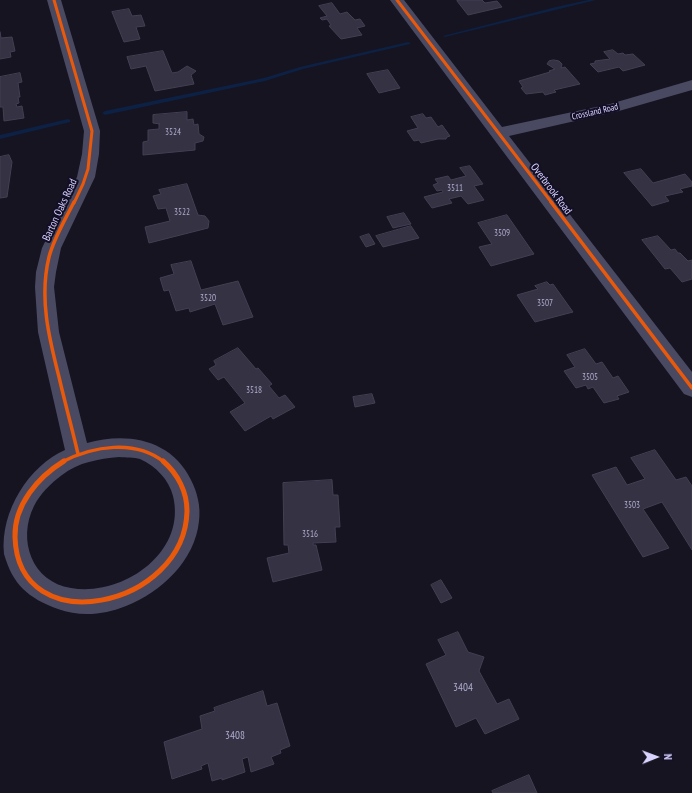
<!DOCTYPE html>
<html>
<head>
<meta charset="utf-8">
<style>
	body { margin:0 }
	#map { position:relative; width:692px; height:793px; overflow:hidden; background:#161421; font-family:"PT Sans Narrow",sans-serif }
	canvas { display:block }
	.north { position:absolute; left:636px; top:737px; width:40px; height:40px; -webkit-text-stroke:3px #130f26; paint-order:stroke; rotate:89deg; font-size:11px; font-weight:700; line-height:16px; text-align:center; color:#d9d4ff }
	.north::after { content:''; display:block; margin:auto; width:14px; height:18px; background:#d9d4ff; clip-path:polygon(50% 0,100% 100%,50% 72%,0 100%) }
</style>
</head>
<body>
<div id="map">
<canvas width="692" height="793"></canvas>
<div class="north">N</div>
</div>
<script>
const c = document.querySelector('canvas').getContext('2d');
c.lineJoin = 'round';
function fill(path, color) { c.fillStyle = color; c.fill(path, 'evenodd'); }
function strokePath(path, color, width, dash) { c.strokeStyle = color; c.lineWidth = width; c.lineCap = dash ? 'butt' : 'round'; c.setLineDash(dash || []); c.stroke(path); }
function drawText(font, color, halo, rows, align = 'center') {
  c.font = font + ' "PT Sans Narrow",sans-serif'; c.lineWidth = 4; c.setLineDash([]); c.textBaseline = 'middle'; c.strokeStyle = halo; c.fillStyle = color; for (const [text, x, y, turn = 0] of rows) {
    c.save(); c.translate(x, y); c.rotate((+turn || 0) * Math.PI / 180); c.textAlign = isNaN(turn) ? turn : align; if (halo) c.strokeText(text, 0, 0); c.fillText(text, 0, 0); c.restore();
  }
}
fill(new Path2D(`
	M588,0H596L445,37L443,36L556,7Z
	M408,42L410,43V44L303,69L265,81L105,115L102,113L105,111L264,78L300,67Z
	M68,119L70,120V122L0,139V135Z`), '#0d2144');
const building = new Path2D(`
	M461,0H482L485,3L497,1L502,7L468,15L457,1Z
	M332,3L340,14L347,12L355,20L360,19L365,26L357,28L362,35L341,39L329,26L331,25L327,19L322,20L320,18L327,16L319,6Z
	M129,9L132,16L141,15L145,26L136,27L140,39L124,42L112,12Z
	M0,32L1,38L12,37L15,51L10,52L11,57L0,59Z
	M613,50L618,54L623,53L625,55L633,54L645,65L623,71L619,67L598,72L590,64L595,63V61L610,59L604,52Z
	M163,51L172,73L178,72L187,66L196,71L191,75L194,84L155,91L146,66L131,69L127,57Z
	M554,60L559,61L562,64L561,68L565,67L580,84L554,90L556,92L545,95L543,92L526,94L521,88L523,87L519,81L550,72L549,71L555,69L547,64L549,61Z
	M388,70L400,88L379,93L367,74Z
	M20,73L22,82L18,83L20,97H18L19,103L16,104L17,107L22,106L24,118L4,121L3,107H0V77Z
	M187,112V120L193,119L194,125L198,124L199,134L204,137L203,141L195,143V150L143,155V142L148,141V130L159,129V124H160L153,123V115Z
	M423,114L426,118L431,117L438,127L442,125L450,136L447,137L446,139H438L421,143L419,140L414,141L407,131L418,128L411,117Z
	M9,155L12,162L7,197L0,198V157Z
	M470,166L483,184L474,186L484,200L468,204L461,196L449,199L452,203L432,208L424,197L443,192L442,190L437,191L433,185L438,183L435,179L448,176L451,180L466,176L460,168Z
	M641,169L653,183L685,174L692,182V186L680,189L683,192L665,196L669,201L652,206L624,173Z
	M187,184L198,215L205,216L209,221L208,228L149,243L145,227L170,221L166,208L158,209L153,196L161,194L159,190Z
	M404,213L411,224L393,228L387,217Z
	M507,215L534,254L491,266L479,247L492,244L478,223Z
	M411,226L419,238L383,247L376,236Z
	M369,234L375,244L366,247L360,237Z
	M658,236L671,250L675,249L678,253H680L688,261L692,260V279L682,282L670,268L665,269L642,240Z
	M191,261L201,290L238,281L253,317L223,325L215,304L190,312L189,308L176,311L169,290L164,291L160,278L174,274L171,265Z
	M547,282L550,285L553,284L573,312L535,322L517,295L538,289L535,286Z
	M238,348L256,369L258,368L272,384L269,386L279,398L285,395L295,407L273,419L271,416L245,431L230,412L245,403L224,377L218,380L209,369L216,365L214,361Z
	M585,349L596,364L602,362L613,378L618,376L629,392L617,396L619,399L604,403L593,387L588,389L586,385L576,388L564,371L575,367L567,355Z
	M372,394L375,403L355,407L353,397Z
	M655,450L676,480L686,477L692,486V550L662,502L643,509L669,548L643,557L592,475L616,467L627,485L645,479L631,458Z
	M332,480L333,495H338L340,527H335L336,542L313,543V545H316L322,570L273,582L267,558L289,553L288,545H284L283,483Z
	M441,580L452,598L441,603L431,585Z
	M458,632L468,652L484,657L479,671L497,704L509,699L519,719L485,734L476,718L456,727L426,664L446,655L438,640Z
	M263,691L267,706L277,703L290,746L280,750L281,753L271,757L274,764L251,772L248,757L242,759L245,772L222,780V778L212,781L208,763L201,766L202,769L172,779L164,742L202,729L200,716L215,711L214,708Z
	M529,775L537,793H493L492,791Z`);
fill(building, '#343243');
strokePath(building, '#433f54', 1);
fill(new Path2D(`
	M47,0H61L100,131L99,154L95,177L61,248L56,272L54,287L59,332L87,443C127,432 171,439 191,480C197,492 201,506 199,521C195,561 161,592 126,606C104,615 80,617 58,609C28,598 13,585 4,554C0,511 29,466 65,450L38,332L35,287L36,272L42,248L77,177L82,154L84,131ZM119,457C126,458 134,457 140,459C156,466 169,480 173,496C187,553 122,597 71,588C32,582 17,540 34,506C40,494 51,483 62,475C79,462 98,459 119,457Z
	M390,0H404L502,127L610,104L692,80V90L619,111L509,136L692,372V397L684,394Z`), '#4a4962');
strokePath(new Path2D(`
	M54,0L92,131L88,169L83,184L74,203
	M397,0L552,203`), '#e8590c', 3);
strokePath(new Path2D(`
	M74,202C65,220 54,238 49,257C39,298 49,338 59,377C65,403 72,428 78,454
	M551,202L692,388
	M62,462C93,446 135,439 164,462`), '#e8590c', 3.5);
strokePath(new Path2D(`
	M64,461C38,477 14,505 15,537C18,643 185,608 187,511C187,492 178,474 163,461`), '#e8590c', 5);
drawText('9px', '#d9d4ff', '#130f26', [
	["Crossland Road",595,112,-13]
]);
drawText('9px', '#b0acd0', null, [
	["3524",173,132],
	["3511",455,188],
	["3522",182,212],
	["3509",502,233],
	["3520",208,298],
	["3507",545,303],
	["3505",590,377],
	["3518",254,390],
	["3503",632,505],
	["3516",310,534]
]);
drawText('11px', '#d9d4ff', '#130f26', [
	["Overbrook Road",551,189,53],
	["Barton Oaks Road",60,210,-65]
]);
drawText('11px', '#b0acd0', null, [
	["3404",463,688],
	["3408",235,736]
]);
</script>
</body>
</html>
